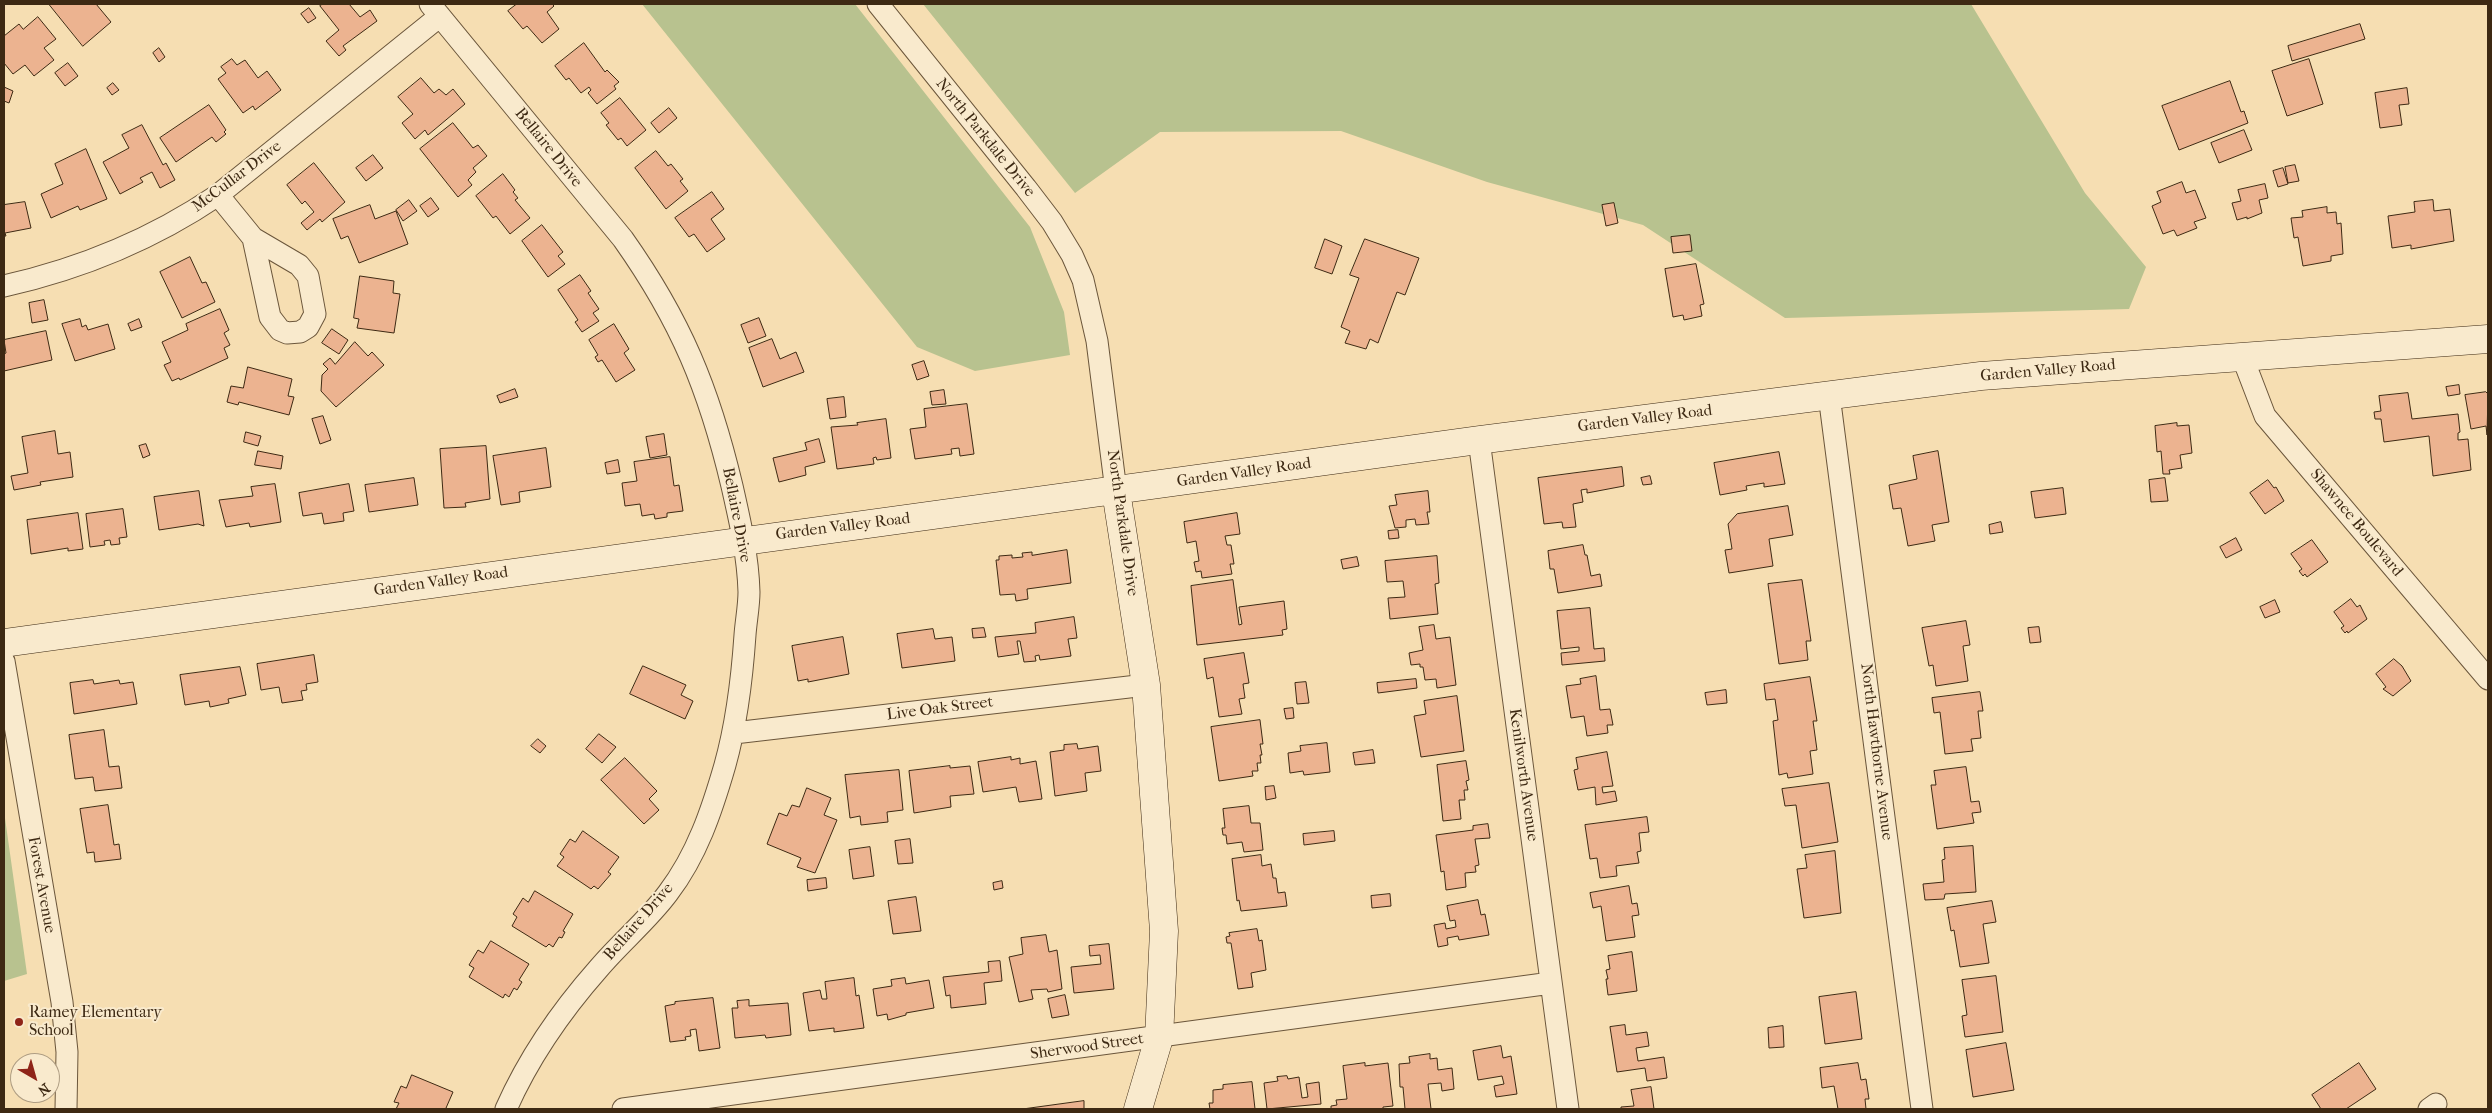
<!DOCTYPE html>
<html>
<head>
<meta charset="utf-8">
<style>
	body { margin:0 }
	#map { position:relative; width:2492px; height:1113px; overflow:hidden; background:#f6deb2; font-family:"IM FELL French Canon",serif }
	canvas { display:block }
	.frame { position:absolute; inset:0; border:5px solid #3d2913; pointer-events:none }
	.north { position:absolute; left:10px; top:1053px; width:50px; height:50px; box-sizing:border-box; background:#f9eacd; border:1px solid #ae9d83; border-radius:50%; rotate:142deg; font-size:14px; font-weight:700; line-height:20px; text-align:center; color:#3d2913 }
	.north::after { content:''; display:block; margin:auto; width:18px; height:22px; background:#8f2418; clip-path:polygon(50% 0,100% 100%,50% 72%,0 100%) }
</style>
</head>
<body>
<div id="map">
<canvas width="2492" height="1113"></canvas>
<div class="frame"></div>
<div class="north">N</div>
</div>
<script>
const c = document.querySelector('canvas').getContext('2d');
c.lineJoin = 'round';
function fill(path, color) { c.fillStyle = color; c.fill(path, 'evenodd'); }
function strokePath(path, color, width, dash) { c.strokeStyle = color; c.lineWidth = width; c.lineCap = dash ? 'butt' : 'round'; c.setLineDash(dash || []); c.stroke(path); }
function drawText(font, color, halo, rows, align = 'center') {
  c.font = font + ' "IM FELL French Canon",serif'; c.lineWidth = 4; c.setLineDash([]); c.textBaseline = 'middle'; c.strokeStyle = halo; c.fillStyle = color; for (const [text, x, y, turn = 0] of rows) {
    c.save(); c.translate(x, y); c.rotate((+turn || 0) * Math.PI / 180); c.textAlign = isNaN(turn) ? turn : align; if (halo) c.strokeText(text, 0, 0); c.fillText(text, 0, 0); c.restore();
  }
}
fill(new Path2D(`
	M642,4H855L1030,227L1064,312L1070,355L975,371L917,347Z
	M923,4H1971L2085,193L2146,267L2129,309L1785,318L1643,225L1487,182L1341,131L1160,132L1075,193Z
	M4,811L27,974L4,981Z`), '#b8c28f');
const building = new Path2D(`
	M49,4H96L111,22L83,46Z
	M323,4H349L360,17L370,10L377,21L343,46L346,50L339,56L326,41L339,30L320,6Z
	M517,4H552L554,6L547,12L559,29L542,43L527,26L523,29L508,11Z
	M309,8L316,18L308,23L301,14Z
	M38,17L56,39L44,48L54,60L34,76L25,65L13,74L4,63V36L19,24L23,29Z
	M2360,24L2365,39L2292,61L2288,46Z
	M584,43L605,72L607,70L619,82L614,86L616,89L597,104L588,93L591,90L589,87L581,93L569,78L566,80L555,66Z
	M159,48L165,57L159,62L153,53Z
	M232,59L237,65L245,60L258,78L267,71L281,90L255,110L253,106L243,113L218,79L226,73L221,67Z
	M2309,59L2323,104L2287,116L2272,71Z
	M68,63L78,76L65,86L55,73Z
	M421,78L434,93L439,89L446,95L453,89L465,104L428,135L425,130L415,139L402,123L413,114L398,97Z
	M2230,81L2241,112L2244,111L2248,123L2179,150L2162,106Z
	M113,83L119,90L112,95L107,88Z
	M4,87L13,91L9,103L4,101Z
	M2407,88L2409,104L2399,105L2402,125L2380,128L2375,93Z
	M620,98L646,130L627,146L621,138L618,140L606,125L609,123L601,113Z
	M209,105L226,130L224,132L226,134L216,142L212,137L176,162L160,138Z
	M669,108L677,118L659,133L651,123Z
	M453,123L473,148L478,145L487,156L473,168L476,172L468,180L472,185L458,197L420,149Z
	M142,125L163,165L166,163L175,180L160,188L152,172L140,178L143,182L120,194L103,162L129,148L122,135Z
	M2244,130L2252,150L2219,163L2211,143Z
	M86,149L107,199L80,210L78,206L51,218L41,194L63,184L55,164Z
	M656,151L668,166L671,164L683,179L680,181L688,191L666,209L635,168Z
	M373,155L383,168L366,181L356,168Z
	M314,163L345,202L322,222L320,219L307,230L301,223L314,212L305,201L302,204L287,185Z
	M2295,165L2299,181L2288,183L2285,167Z
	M2283,168L2288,184L2278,187L2273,171Z
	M503,174L515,190L513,192L518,198L515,200L530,218L510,234L496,216L493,218L476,196Z
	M2182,182L2186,193L2195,190L2206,218L2194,222L2197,228L2177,236L2174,230L2163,234L2152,206L2161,202L2157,192Z
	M2265,184L2268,198L2259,200L2262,213L2247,219V217L2237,220L2232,203L2241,201L2238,190Z
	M712,192L724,209L711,219L725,239L707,252L694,234L689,237L675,218Z
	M431,198L439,209L428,217L420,206Z
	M409,200L417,211L403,221L396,210Z
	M2433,200L2434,211L2450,209L2454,241L2411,249V245L2392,248L2388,216L2415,212L2414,202Z
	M25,202L31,228L5,233L6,236H4V205Z
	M1614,203L1618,223L1606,226L1602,205Z
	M370,205L375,219L396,211L408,244L359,263L348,236L341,239L333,219Z
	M2327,207V213L2336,212L2337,224L2341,223L2343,254L2331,256V261L2303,266L2298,237L2294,238L2291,218L2303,217L2302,211Z
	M542,225L563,252L558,256L565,264L548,277L522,241Z
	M1690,235L1692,251L1673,253L1671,237Z
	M1325,239L1342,246L1332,274L1315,268Z
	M1365,239L1419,258L1405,295L1397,292L1378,343L1370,339L1366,349L1345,343L1350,331L1341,327L1359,278L1350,275Z
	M190,257L202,283L206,282L215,302L182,318L160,272Z
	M1696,264L1704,304L1700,305L1702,316L1684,320L1683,315L1673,317L1665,269Z
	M580,275L591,291L588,293L599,309L593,313L599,321L582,332L575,322L578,320L558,290Z
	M360,276L394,281L393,293L400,294L394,333L357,328L359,319L354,318Z
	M44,300L48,320L32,323L29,303Z
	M220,309L229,330L224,333L230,345L224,348L228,358L180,380L179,378L172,381L164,365L171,362L162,342L188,330L186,324Z
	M759,318L766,336L748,343L741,325Z
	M80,319L82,327L86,325L88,330L108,324L115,349L75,361L62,324Z
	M139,319L142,327L131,331L128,324Z
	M614,324L629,349L624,353L635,370L616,382L602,360L598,362L595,357L598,355L589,340Z
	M332,329L348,340L339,354L322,343Z
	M46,331L52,360L4,371V354L6,353L4,340Z
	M772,339L780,359L796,352L804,372L763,387L749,348Z
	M355,342L368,356L372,352L384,365L336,407L321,391L322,375L328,369L323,364L330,358L335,364Z
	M924,361L929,376L917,380L912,365Z
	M248,367L292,379L288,396L294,397L289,415L239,402L238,405L227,402L231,386L243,388Z
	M2459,385L2460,394L2448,396L2446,387Z
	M515,389L518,397L500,403L497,396Z
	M944,390L946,404L932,405L930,392Z
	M2486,392L2488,394L2487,435L2486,426L2471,429L2465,395Z
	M2408,393L2412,419L2458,414L2460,432L2458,433V440L2468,439L2471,470L2433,476L2429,436L2384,442L2381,419H2375L2374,412L2381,411L2379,396Z
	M844,397L846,417L830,419L827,399Z
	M967,404L974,454L960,456L959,448L951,449L952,454L915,459L910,429L926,427L924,409Z
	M323,416L331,440L320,444L312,419Z
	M886,419L891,458L877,460L876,457L873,458L874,464L837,469L831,427L858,425L857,423Z
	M2177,423V426L2189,425L2192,453L2180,455L2182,468L2169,470L2170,474H2163L2161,451L2157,452L2155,426Z
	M55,431L58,454L70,452L73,477L40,482L41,485L14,490L11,476L28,473L22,437Z
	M246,432L261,436L258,446L244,442Z
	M664,434L667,455L650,458L646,437Z
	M819,439L825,462L805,467L806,475L779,482L773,458L807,450L805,443Z
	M146,444L150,455L143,458L139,446Z
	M486,446L490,499L465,503L466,507L444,508L440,449Z
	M546,448L551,487L519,492L520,502L501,505L493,456Z
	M258,451L283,456L281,469L255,465Z
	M1938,451L1949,522L1932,525L1935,541L1908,546L1901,508L1893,509L1889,485L1917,479L1913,456Z
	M1779,452L1785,484L1764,487V483L1746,486L1747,490L1720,495L1714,463Z
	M670,457L674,486L679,485L683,511L667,513V517L655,519L654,514L642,516L640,504L625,506L622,483L637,481L634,462Z
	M618,460L620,472L607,474L605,463Z
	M1622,467L1624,486L1587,493V489L1581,490L1583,502L1573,504L1576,527L1563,528L1562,522L1544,524L1538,478Z
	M1650,476L1652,484L1643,485L1641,478Z
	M414,478L418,505L369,512L365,485Z
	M2165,478L2168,501L2151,502L2149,480Z
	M2268,480L2274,488L2276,487L2284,501L2265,514L2250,493Z
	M275,484L281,522L250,527L249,523L226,527L219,500L253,496L251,487Z
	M349,484L354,511L343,513L344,521L324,524L322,513L303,516L299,493Z
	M2063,488L2066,514L2035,518L2031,492Z
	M199,491L204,526L198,524L159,530L154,497Z
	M1428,491L1430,512H1427L1429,524L1416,525L1415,519L1406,520V527L1395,528L1389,506L1397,505L1395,495Z
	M1788,506L1793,535L1769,539L1773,566L1729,573L1725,550L1732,549L1728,524L1737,514Z
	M123,509L127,537L119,538L120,544L111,545L110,540L104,541L105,545L90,547L86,514Z
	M78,513L83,549L68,551V548L31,554L27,520Z
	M1237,513L1240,534L1225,536L1227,545H1231L1234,564H1230L1232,574L1202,578L1201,571L1196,572L1194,562L1199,561L1196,541L1187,543L1184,522Z
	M2001,522L2003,532L1990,534L1989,525Z
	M1398,530L1399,538L1389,539L1388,531Z
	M2236,538L2242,550L2226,558L2220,547Z
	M2312,540L2328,562L2307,577L2305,574L2303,576L2299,571L2302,569L2291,554Z
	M1583,545L1585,555H1587L1591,576L1600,574L1602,586L1558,593L1554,569H1550L1548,551Z
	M1067,550L1071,583L1027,589L1028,599L1016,601L1015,594L1000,595L996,560H999V556L1012,555V558L1023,557L1022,553L1032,552V555Z
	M1437,556L1439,583L1435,584L1438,614L1390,619L1388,598L1405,597L1403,581L1387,582L1385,561Z
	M1357,557L1359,566L1343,569L1341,560Z
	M1233,580L1239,625L1242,624L1239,607L1284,601L1287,629L1282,630L1283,635L1197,645L1191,586Z
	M1802,580L1811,641H1806L1808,660L1779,664L1768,584Z
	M2351,599L2357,607L2360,605L2367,619L2348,633L2347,631L2345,633L2341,628L2344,626L2334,612Z
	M2275,600L2280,612L2265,618L2260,607Z
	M1590,608L1594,649L1604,648L1605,661L1562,665L1561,653L1579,651V647L1561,649L1557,611Z
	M1074,617L1077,638L1068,639L1071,656L1040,660L1039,655L1035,656L1036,661L1024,662L1020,641H1017L1019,654L998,657L995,637L1036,633L1035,623Z
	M1966,621L1970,645L1963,646L1968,681L1936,686L1933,665L1929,666L1922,628Z
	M1434,625L1436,639L1450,637L1456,685L1437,688L1436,679L1425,680L1423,667H1420V664L1411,665L1409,653L1423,650L1419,627Z
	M2039,627L2041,642L2030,643L2028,628Z
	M984,628L986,637L973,638L972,629Z
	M933,629L935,639L952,637L955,661L902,668L897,634Z
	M843,637L849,674L808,682V679L798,681L792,646Z
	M1244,653L1249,683L1243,684L1245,698L1239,699L1242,714L1219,717L1213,677L1207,679L1204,659Z
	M314,655L318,682L306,684L307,690L301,691L303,700L282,703L279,687L261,690L257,664Z
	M2394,659L2402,666L2411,681L2393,696L2383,689L2386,687L2376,674Z
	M643,666L686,685L681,695L693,701L685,719L630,694Z
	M240,667L246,695L228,699L229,703L210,707L209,701L185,705L180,675Z
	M1596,676L1600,710L1610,709L1613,725H1607L1608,733L1587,736L1584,716L1571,718L1566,686L1581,684L1580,679Z
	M1810,677L1817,721H1813L1817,750L1810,751L1813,774L1788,778L1787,773L1779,775L1773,721L1778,720L1775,699L1766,700L1764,684Z
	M1416,679L1417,688L1378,693L1377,683Z
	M93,680L94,684L119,680L120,684L133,682L137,704L74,714L70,683Z
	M1306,682L1309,703L1297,704L1295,683Z
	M1726,690L1727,703L1707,705L1705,693Z
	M1980,692L1983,711H1978L1981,738L1971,739L1973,751L1945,754L1940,712L1934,713L1932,698Z
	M1457,696L1464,751L1421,757L1414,716L1426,714L1424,701Z
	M1293,708L1294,718L1286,719L1284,709Z
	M1260,720L1263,744H1260L1262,755H1260L1261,763H1257L1258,771H1252L1253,776L1219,781L1211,727Z
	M104,730L109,767L119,766L122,788L95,791L93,777L75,779L69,735Z
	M599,734L616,747L602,763L586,749Z
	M538,739L546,746L540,753L531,746Z
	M1327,743L1330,772L1304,775L1303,771L1290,773L1288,753L1301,751L1300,746Z
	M1077,744L1078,749L1098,746L1101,771L1085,773L1087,791L1055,796L1050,752L1064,750V745Z
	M1373,750L1375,763L1355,765L1353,753Z
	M1607,752L1613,786L1602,787L1603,793L1615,791L1617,801L1596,805L1595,787L1578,790L1574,770L1578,769L1576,758Z
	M1011,757V760L1020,758V764L1036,761L1042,799L1019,802L1016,787L983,792L978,762Z
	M625,758L657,791L649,799L659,810L644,824L601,780Z
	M1466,761L1469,780L1466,781L1468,790H1464L1465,800H1459L1461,819L1443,821L1437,765Z
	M950,766V768L970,766L974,794L950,796L951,807L914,813L909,771Z
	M1966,767L1971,802L1979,801L1981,812L1972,813L1974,823L1937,829L1931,785H1936L1934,771Z
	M899,770L903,810L887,812L888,822L861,825L860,816L850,818L845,775Z
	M1829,783L1838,842L1802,848L1796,805L1785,806L1782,789Z
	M1274,786L1276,798L1266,800L1265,787Z
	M807,788L831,798L824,815L837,820L815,873L797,867L801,858L767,844L779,813L787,816L792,805L799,807Z
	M108,805L114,845L119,844L121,859L95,862L94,852L87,853L80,809Z
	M1249,806L1251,823H1260L1263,850L1244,852L1242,842L1227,844L1226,835H1223L1222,828H1225L1223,809Z
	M1647,817L1649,832L1639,833L1641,851L1637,852L1639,863L1616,866L1617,876L1600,878L1597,858L1590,859L1585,825Z
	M1488,824L1490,838L1475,839L1479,865L1475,866L1476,872L1465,873L1466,887L1446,890L1444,871L1441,872L1436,835L1473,830V826Z
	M583,831L619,857L608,872L611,874L598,889L594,886L591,889L557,866L564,857L560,854L570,839L575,842Z
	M1334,831L1335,841L1304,845L1303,834Z
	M910,839L913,863L898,864L895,841Z
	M1973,846L1976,892L1945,894L1944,899L1925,900L1923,884L1944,882L1942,860L1945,859L1944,848Z
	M870,847L874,876L853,879L849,850Z
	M1835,851L1841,913L1804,918L1797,869L1807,868L1805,855Z
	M1261,855L1262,866L1271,864L1273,878H1276L1278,893L1285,892L1287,906L1241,911L1239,900L1237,901L1232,859Z
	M826,878L827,888L808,891L807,880Z
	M1002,881L1003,888L994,890L993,883Z
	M1629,886L1632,904L1637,903L1639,915L1632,916L1635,937L1606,941L1601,906L1593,908L1590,893Z
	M535,891L573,914L563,931L565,932L562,938L559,937L553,947L549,944L546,947L512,926L517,917L513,914L523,898L528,902Z
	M1390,894L1391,906L1372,908L1371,896Z
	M916,897L921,931L893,934L888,901Z
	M1478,900L1481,915L1485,914L1489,935L1459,940L1458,936L1447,938L1448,945L1438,947L1434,925L1445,923L1446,929L1456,927L1455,920L1450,921L1447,906Z
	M1992,901L1996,922L1983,924L1989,963L1960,967L1954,930L1951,931L1947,908Z
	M1257,929L1259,941L1262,940L1266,970L1251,973L1253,987L1238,989L1231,943H1227L1226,937L1230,936L1229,933Z
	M1046,935L1049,952L1057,950L1062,989L1048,992L1047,989L1031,990L1033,999L1019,1002L1009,957L1023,954L1021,938Z
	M491,941L529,964L519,980L522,982L517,990L514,988L509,997L505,994L503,998L469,977L474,968L469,965L478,950L483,953Z
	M1109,944L1114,989L1074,993L1071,967L1101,964L1100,955L1090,956L1089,946Z
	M1632,952L1637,991L1608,995L1606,979H1608L1606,970L1610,969L1608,956Z
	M1000,961L1002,981L984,983L986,1004L951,1008L950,995L946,996L943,977L989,972L988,962Z
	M1996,976L2003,1032L1965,1037L1962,1016L1967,1015L1962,980Z
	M854,978L856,996L859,995L864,1028L834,1032V1028L809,1031L803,993L820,990L822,999H827L825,982Z
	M905,978L906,984L929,980L934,1008L906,1013V1015L888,1020L887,1014L877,1016L873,989L892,986L891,980Z
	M1856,992L1862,1039L1825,1044L1819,997Z
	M1065,995L1069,1015L1052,1018L1048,999Z
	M713,998L720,1048L699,1051L696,1029L690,1030L691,1036L685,1037L686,1040L670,1042L665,1006L675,1004V1002Z
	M749,1000V1006L788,1003L791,1035L766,1038L765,1035L735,1038L732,1008H738L737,1001Z
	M1625,1025L1626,1035L1647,1032L1649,1046L1636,1048L1638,1061L1664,1057L1667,1078L1647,1081L1645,1068L1617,1072L1610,1027Z
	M1783,1026L1784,1047L1769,1048L1768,1028Z
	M2006,1043L2014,1090L1973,1097L1966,1050Z
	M1501,1046L1503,1058L1511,1056L1517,1094L1496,1097L1494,1086L1504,1084L1502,1076L1478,1080L1473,1051Z
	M1430,1054V1059L1437,1058L1438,1070L1452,1068L1454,1089L1442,1091L1441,1083L1428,1084L1431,1109H1405L1403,1087H1400L1399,1064L1410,1063L1409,1057Z
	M1365,1063V1066L1388,1063L1393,1106L1383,1107V1109H1331V1106L1337,1105L1336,1100L1347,1099L1343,1066Z
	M1858,1063L1861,1080L1866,1079L1869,1099H1865L1866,1109H1838L1834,1086L1822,1088L1820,1068Z
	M2359,1063L2376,1089L2346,1109H2321L2312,1095Z
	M412,1075L453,1092L446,1108L448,1109H396L399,1103L394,1102L401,1086L406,1088Z
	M1287,1076L1288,1079L1299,1077L1302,1098L1308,1097L1306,1084L1319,1082L1321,1104L1267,1109L1264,1083L1278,1081L1277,1077Z
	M1252,1082L1255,1109H1210L1209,1103H1213V1090L1223,1089V1085Z
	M1651,1087L1654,1109H1621V1107L1634,1106L1631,1090Z
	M1084,1101V1109H1023Z`);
fill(building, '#ecb390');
strokePath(building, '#3d2913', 1);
const street = new Path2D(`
	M430,4L623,239C681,321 709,389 732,486C740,521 748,556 749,592C749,606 746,621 745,635C742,679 737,722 725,765C712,810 697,855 668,893C648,920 621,942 599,968C561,1011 529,1057 506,1109
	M878,4L1026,188L1052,222L1072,255L1083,280L1097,341L1116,491
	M218,195L253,238L270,317L280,330L287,333L300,332L308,327L315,314L308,276L299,265L253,238
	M4,286C80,269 153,239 218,195L440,16
	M2242,356L2265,416L2488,679
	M1829,395L1922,1109
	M1479,440L1568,1109
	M4,661L62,1002L67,1052L66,1109
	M734,733L1146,685
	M623,1109L1551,983
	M2429,1109L2436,1104`);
const secondary = new Path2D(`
	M1116,491L1146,685L1164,931L1159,1038L1138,1109
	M4,643L1479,440L1981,376L2488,339`);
strokePath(street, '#6b563b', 23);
strokePath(secondary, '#3d2913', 29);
strokePath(street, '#f9eacd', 21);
strokePath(secondary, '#f9eacd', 28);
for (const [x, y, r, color] of [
	[19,1022,5,"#8f2418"]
]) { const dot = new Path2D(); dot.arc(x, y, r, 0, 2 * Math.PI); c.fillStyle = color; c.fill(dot); strokePath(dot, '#f9eacd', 2); }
drawText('16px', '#3d2913', '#f9eacd', [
	["North Parkdale Drive",985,138,51],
	["Bellaire Drive",548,148,51],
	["McCullar Drive",237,177,-37],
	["Garden Valley Road",2048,371,-5],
	["Garden Valley Road",1645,419,-7],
	["Garden Valley Road",1244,473,-8],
	["Bellaire Drive",736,515,79],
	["North Parkdale Drive",1122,523,82],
	["Shawnee Boulevard",2356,523,50],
	["Garden Valley Road",843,527,-7],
	["Garden Valley Road",441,582,-8],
	["Live Oak Street",940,709,-7],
	["North Hawthorne Avenue",1876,752,83],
	["Kenilworth Avenue",1523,775,82],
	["Forest Avenue",41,885,80],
	["Bellaire Drive",639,922,-49],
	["Sherwood Street",1087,1047,-8]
]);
drawText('16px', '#3d2913', '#f9eacd', [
	["Ramey Elementary",29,1013],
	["School",29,1031]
], 'left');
</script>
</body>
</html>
